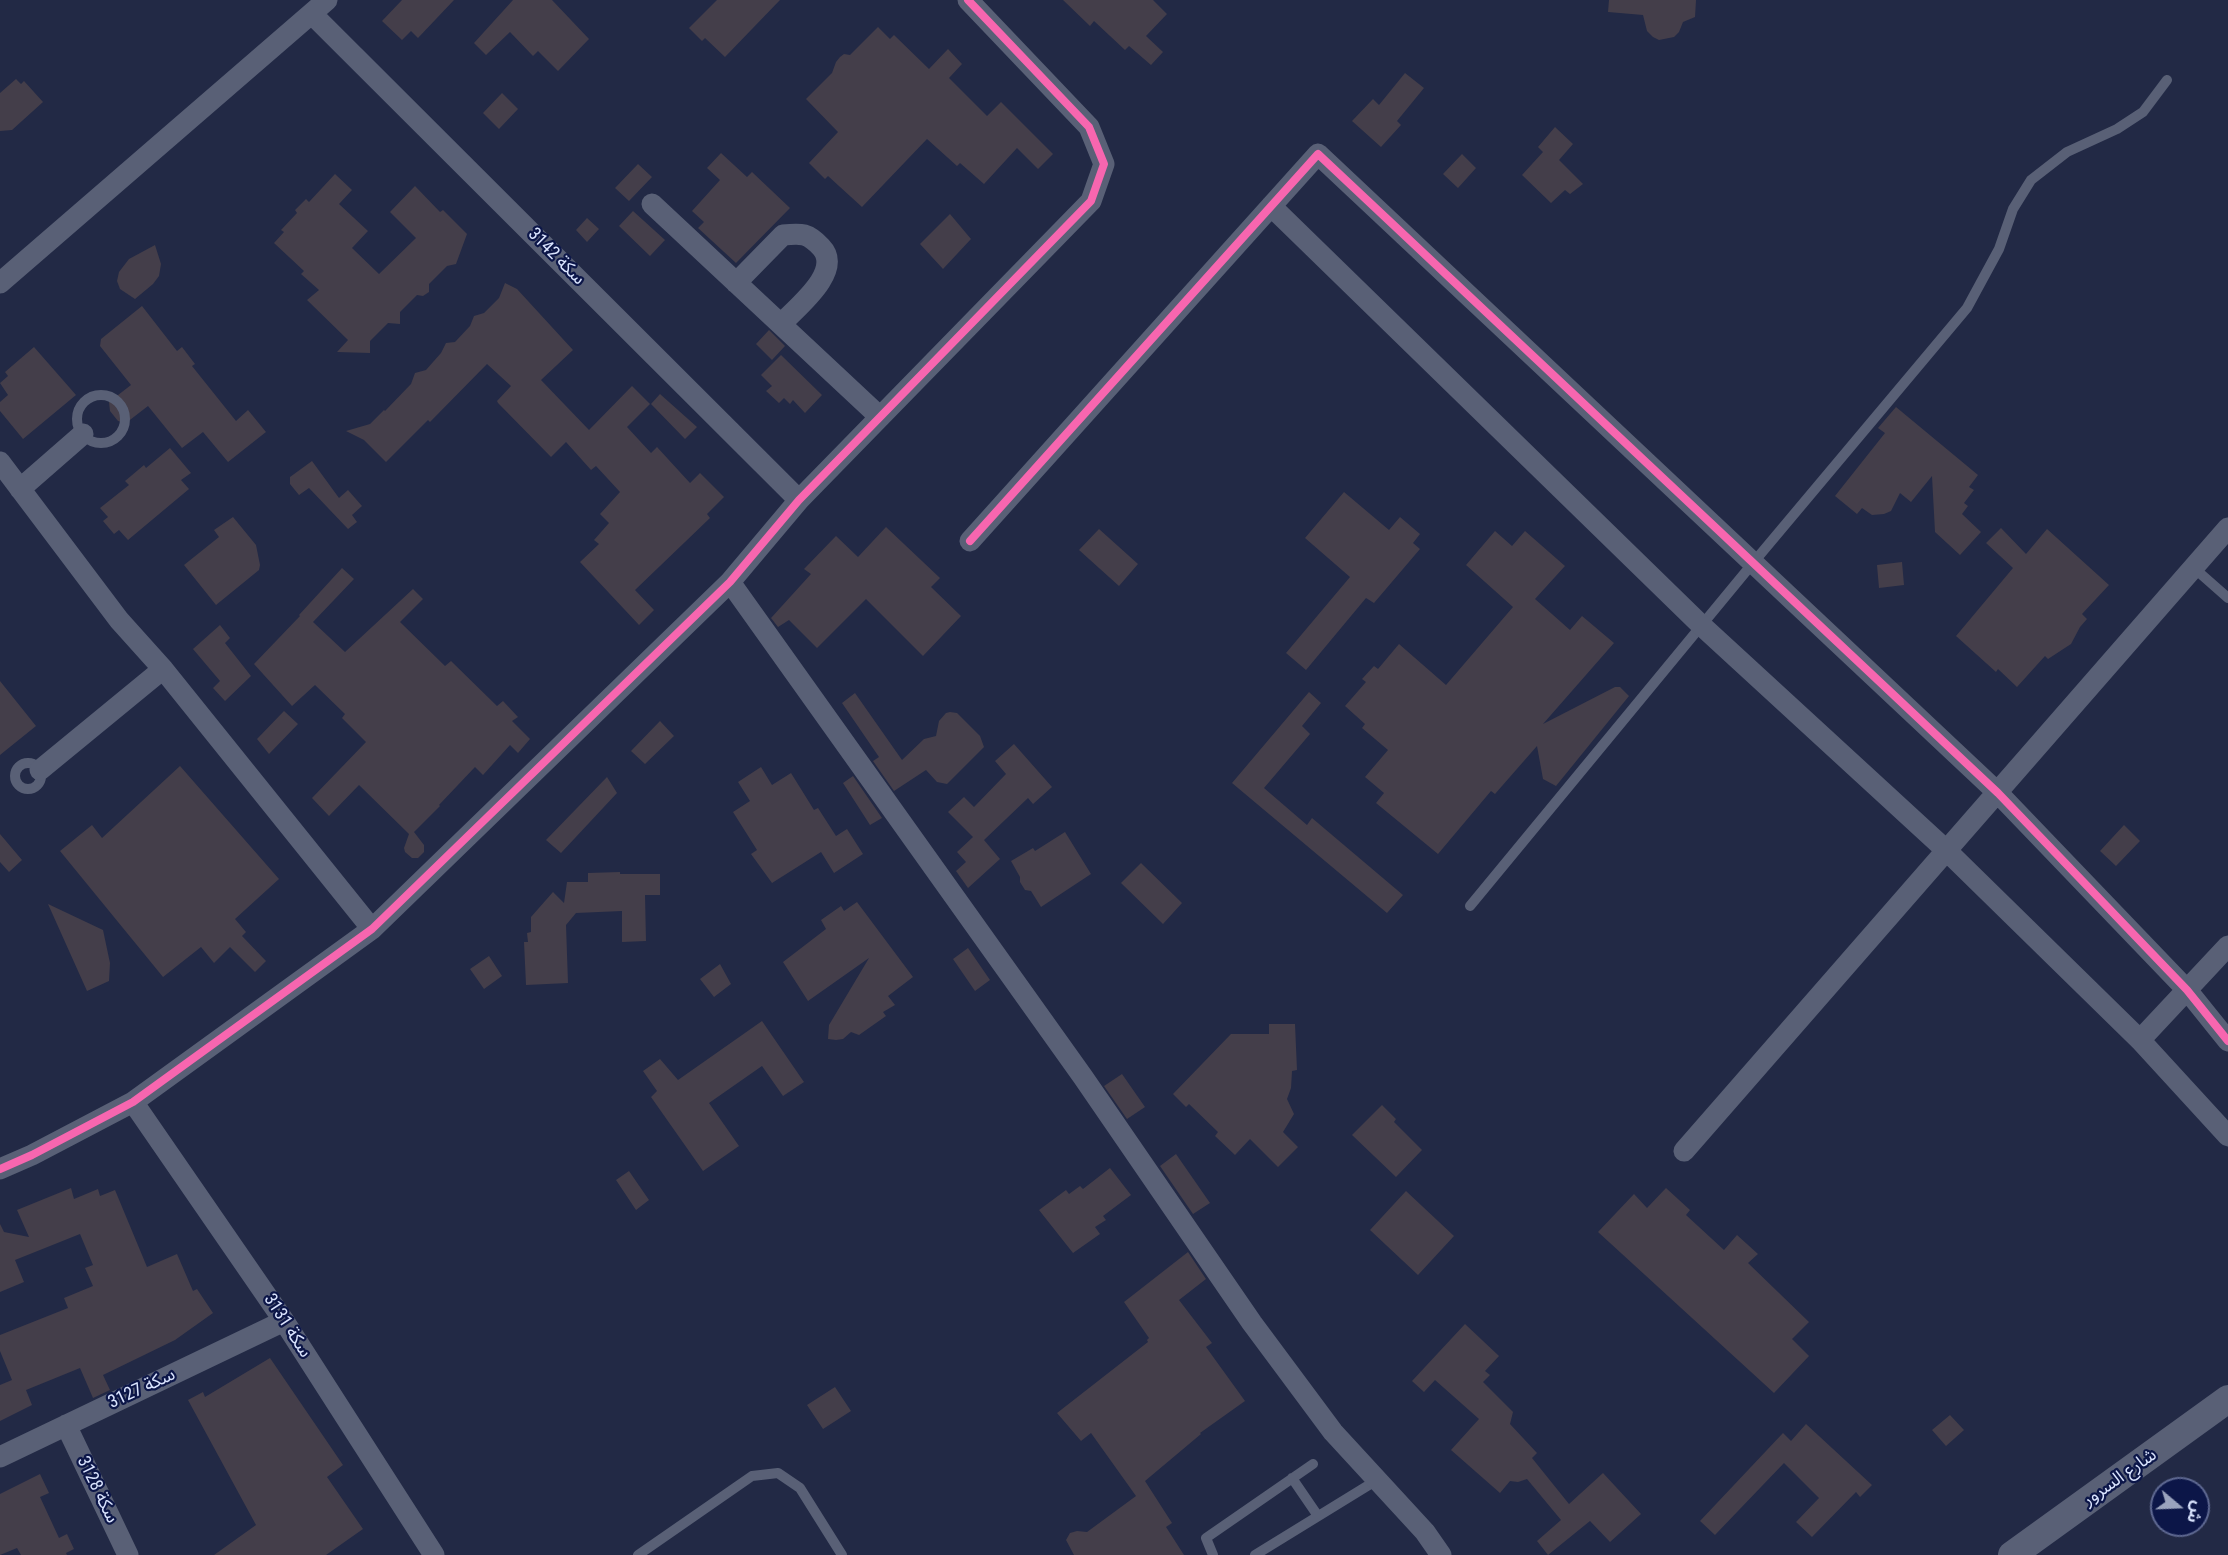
<!DOCTYPE html>
<html>
<head>
<meta charset="utf-8">
<style>
	body { margin:0 }
	#map { position:relative; width:2228px; height:1555px; overflow:hidden; background:#222945; font-family:"Roboto Condensed","Noto Sans Arabic",sans-serif }
	canvas { display:block }
	.north { position:absolute; left:2150px; top:1477px; width:60px; height:60px; box-sizing:border-box; background:#0c1648; border:2px solid #5e6891; border-radius:50%; rotate:109deg; font-size:16px; font-weight:700; line-height:24px; text-align:center; color:#dae4fe }
	.north::after { content:''; display:block; margin:auto; width:21px; height:27px; background:#9aa3bd; clip-path:polygon(50% 0,100% 100%,50% 72%,0 100%) }
</style>
</head>
<body>
<div id="map">
<canvas width="2228" height="1555"></canvas>
<div class="north">ش</div>
</div>
<script>
const c = document.querySelector('canvas').getContext('2d');
c.lineJoin = 'round';
function fill(path, color) { c.fillStyle = color; c.fill(path, 'evenodd'); }
function strokePath(path, color, width, dash) { c.strokeStyle = color; c.lineWidth = width; c.lineCap = dash ? 'butt' : 'round'; c.setLineDash(dash || []); c.stroke(path); }
function drawText(font, color, halo, rows, align = 'center') {
  c.font = font + ' "Roboto Condensed","Noto Sans Arabic",sans-serif'; c.lineWidth = 4.5; c.setLineDash([]); c.textBaseline = 'middle'; c.strokeStyle = halo; c.fillStyle = color; for (const [text, x, y, turn = 0] of rows) {
    c.save(); c.translate(x, y); c.rotate((+turn || 0) * Math.PI / 180); c.textAlign = isNaN(turn) ? turn : align; if (halo) c.strokeText(text, 0, 0); c.fillText(text, 0, 0); c.restore();
  }
}
fill(new Path2D(`
	M402,0H454L418,38L411,31L402,40L382,21Z
	M513,0H552L589,39L558,71L538,51L533,56L510,32L486,55L474,43Z
	M717,0H780L725,57L705,38L702,41L689,28Z
	M1063,0H1153L1167,14L1146,36L1163,52L1151,65L1129,46L1125,50L1094,21L1090,26Z
	M1609,0H1696L1695,17L1683,22L1679,32L1674,37L1659,40L1653,37L1647,31L1643,15L1608,12Z
	M878,27L890,39L894,35L929,69L948,49L962,64L949,78L987,116L1001,102L1053,154L1038,169L1017,148L984,184L960,163L957,166L927,139L862,207L828,176L825,179L809,163L838,132L806,99L832,73L836,62L840,57L844,54L850,55Z
	M1405,73L1424,88L1397,121L1401,125L1381,147L1352,121L1373,99L1379,105Z
	M16,79L21,84L24,81L43,102L12,130L0,131V93Z
	M502,93L518,109L499,129L483,113Z
	M1555,127L1573,144L1559,160L1583,184L1570,194L1565,190L1551,203L1522,175L1543,152L1538,147Z
	M721,153L747,177L752,172L790,208L736,263L698,228L704,222L692,211L720,180L707,168Z
	M1462,154L1476,168L1458,188L1443,174Z
	M638,164L652,177L629,201L615,188Z
	M335,174L352,190L339,204L368,231L352,248L379,274L416,238L390,212L415,186L440,212L443,210L467,234L456,264L447,266L429,284V292L423,296L417,295L400,312V324L388,323L370,341V353L337,352L348,340L307,300L319,290L301,274L304,271L274,243L284,232L281,230L297,213L295,210L306,199L309,202Z
	M633,211L665,240L650,256L619,226Z
	M950,214L971,239L943,269L920,244Z
	M587,218L599,229L587,242L576,230Z
	M155,245L161,264L159,276L153,284L135,299L120,289L117,281L119,272L129,259Z
	M505,283L517,289L573,350L541,380L589,430L632,386L650,404L627,427L651,453L657,447L690,483L700,473L724,497L707,514L710,518L635,590L654,610L639,625L580,562L599,544L594,540L609,523L600,514L620,492L596,466L591,470L566,442L551,457L498,403L497,401L511,386L487,364L430,422L428,420L386,462L364,440L346,431L370,424L384,410L385,411L411,384L415,373L426,370L441,353L446,343L455,342L470,326L474,316L484,313L499,298Z
	M142,306L177,351L182,347L195,364L192,366L236,421L248,410L266,432L228,462L203,432L182,448L148,406L126,423L118,421L110,411L109,402L131,385L100,346L101,339Z
	M769,330L785,346L772,360L756,344Z
	M34,347L76,395L23,439L0,411V402L8,395L0,383L8,376L5,372Z
	M781,355L822,395L805,413L793,400L790,404L784,398L779,403L766,391L772,386L761,375Z
	M660,394L697,427L685,439L651,404Z
	M1896,407L1978,475L1969,487L1974,490L1964,503L1968,506L1962,514L1981,532L1960,555L1935,532L1932,476L1911,502L1900,493L1891,511L1884,514L1872,515L1862,508L1857,514L1835,496L1885,433L1878,428Z
	M170,448L191,473L181,480L189,489L128,540L119,530L114,534L103,521L108,517L100,508L129,485L125,481L144,465L146,468Z
	M312,461L339,498L348,490L362,506L352,515L357,522L348,529L309,488L299,495L290,484V477Z
	M1344,492L1389,530L1400,517L1420,534L1413,543L1420,549L1374,603L1366,598L1306,670L1286,653L1350,577L1305,538Z
	M233,517L256,545L260,565L259,570L216,605L184,565L219,537L214,530Z
	M886,527L940,578L931,587L961,616L923,656L866,599L817,648L789,620L778,627L771,618L811,574L804,569L836,536L858,557Z
	M2001,528L2026,554L2047,529L2109,585L2082,614L2087,619L2080,627L2071,644L2048,659L2045,656L2017,687L1998,669L1996,672L1956,636L2013,568L1986,543Z
	M1099,529L1138,564L1119,586L1079,550Z
	M1495,531L1512,546L1525,531L1565,566L1535,599L1570,630L1582,616L1614,643L1543,724L1615,687H1620L1629,696L1556,786L1543,779L1537,746L1495,794L1491,791L1438,854L1376,803L1384,793L1365,777L1388,750L1362,728L1365,724L1345,706L1366,682L1362,679L1374,666L1378,669L1399,644L1446,685L1513,607L1466,565Z
	M1902,562L1904,585L1879,588L1877,565Z
	M342,568L354,579L313,622L345,652L413,589L423,599L400,622L445,666L451,661L497,706L503,701L518,717L512,721L530,739L518,753L510,745L483,775L475,767L439,805L440,806L414,832L424,845V852L418,858H412L405,852L404,848L409,834L359,785L329,816L312,798L366,742L342,718L345,714L315,685L292,706L254,664L300,616L299,615Z
	M220,625L230,638L225,643L251,676L225,701L213,688L220,681L193,649Z
	M0,681L36,726L0,755Z
	M1309,692L1321,703L1302,726L1310,734L1264,788L1307,825L1312,818L1403,895L1387,913L1232,783Z
	M855,693L902,760L924,739L936,736L939,721L946,713L950,712L957,713L980,736L984,747L947,784L937,782L926,770L894,791L873,761L879,757L842,703Z
	M284,711L298,724L269,754L257,739Z
	M660,721L674,736L645,764L631,751Z
	M1014,744L1052,787L1033,804L1028,798L984,840L1000,859L968,888L956,871L966,862L957,852L973,837L948,812L964,797L974,807L1006,774L995,761Z
	M180,766L279,879L235,919L246,932L242,936L266,961L255,972L230,947L214,963L201,947L163,977L60,851L92,825L102,838Z
	M761,767L772,785L791,773L814,810L818,808L836,836L847,829L863,854L834,873L821,852L772,883L751,854L757,850L733,812L750,801L738,782Z
	M853,776L882,818L870,825L843,783Z
	M607,777L617,793L561,853L546,840Z
	M2124,825L2140,841L2116,866L2100,851Z
	M1065,832L1091,874L1041,907L1031,891L1025,890L1020,882V877L1011,861L1033,848L1035,851Z
	M0,834L22,860L9,872L0,862Z
	M1141,863L1182,903L1163,924L1121,883Z
	M620,872V874H660V895H645L646,941L622,942V911L576,913L566,925L568,983L526,985L524,942H528L527,933L531,932V917L553,892L564,903L567,882H588V873Z
	M857,902L913,977L888,996L895,1005L883,1012L886,1016L859,1035L851,1032L843,1039L836,1040L828,1039L829,1025L869,958L808,1001L783,962L826,929L821,920L841,906L844,911Z
	M48,904L103,930L110,963L109,981L87,991Z
	M968,948L990,980L975,991L953,959Z
	M489,956L502,976L484,989L470,969Z
	M720,964L731,984L714,997L700,979Z
	M762,1021L804,1082L783,1096L762,1066L709,1103L739,1146L703,1171L651,1097L657,1091L643,1071L660,1059L678,1080Z
	M1269,1024H1295L1297,1070L1292,1071L1291,1088L1287,1099L1294,1114L1283,1132L1298,1147L1278,1167L1250,1139L1235,1155L1215,1136L1218,1132L1189,1104L1186,1107L1173,1094L1231,1034H1269Z
	M1122,1074L1145,1107L1127,1119L1104,1086Z
	M1382,1105L1396,1119L1394,1122L1422,1150L1396,1177L1352,1135Z
	M1176,1154L1210,1203L1193,1214L1160,1166Z
	M1110,1168L1131,1195L1103,1216L1106,1220L1095,1227L1100,1234L1073,1253L1039,1210L1066,1190L1069,1194L1080,1186L1083,1189Z
	M629,1171L649,1200L636,1210L616,1180Z
	M71,1188L74,1199L98,1189L100,1196L115,1190L147,1267L177,1254L193,1291L197,1289L213,1313L175,1340L103,1375L110,1390L93,1398L80,1368L26,1390L32,1405L0,1421V1385L12,1380L0,1351V1335L68,1308L64,1298L93,1286L85,1268L93,1265L80,1234L15,1260L24,1282L0,1292V1224L4,1232L29,1237L17,1210Z
	M1666,1188L1690,1210L1686,1215L1724,1250L1737,1235L1758,1254L1748,1263L1809,1322L1792,1339L1809,1356L1774,1393L1598,1232L1634,1194L1647,1208Z
	M1406,1191L1454,1236L1418,1275L1370,1230Z
	M1188,1252L1206,1279L1179,1300L1212,1343L1206,1347L1245,1401L1200,1433L1201,1434L1145,1481L1172,1523L1166,1527L1184,1555H1074L1066,1540L1070,1533L1077,1531L1087,1532L1136,1496L1091,1433L1081,1441L1057,1413L1148,1342L1147,1340L1149,1338L1124,1302Z
	M1465,1324L1499,1356L1485,1371L1490,1375L1483,1382L1513,1412L1510,1424L1537,1453L1532,1458L1569,1504L1603,1473L1641,1514L1610,1542L1590,1521L1548,1555L1537,1541L1561,1520L1527,1479L1518,1482L1510,1481L1500,1493L1451,1450L1479,1419L1435,1380L1424,1392L1412,1381Z
	M270,1358L343,1465L327,1477L363,1529L326,1555H214L256,1525L188,1400L203,1392L205,1397Z
	M835,1387L851,1411L823,1429L807,1405Z
	M1950,1415L1964,1430L1946,1446L1932,1430Z
	M1806,1424L1872,1485L1860,1497L1856,1492L1812,1537L1796,1522L1819,1498L1784,1463L1715,1535L1700,1521L1783,1433L1791,1441Z
	M40,1474L49,1493L40,1497L59,1538L67,1534L74,1549L66,1553L67,1555H21L17,1548L0,1555V1494Z`), '#443e4a');
strokePath(new Path2D(`
	M77 419a24 24 0 1 1 48 0a24 24 0 1 1-48 0Z
	M2194,568L2228,598
	M15 776a13 13 0 1 1 26 0a13 13 0 1 1-26 0Z
	M1470,906L1753,563L1967,308L1999,249L2013,209L2031,180L2067,152L2117,129L2143,112L2167,80
	M1292,1478L1318,1516
	M638,1555L752,1476L778,1473L800,1488L842,1555
	M1213,1555L1206,1538L1313,1464
	M1255,1555L1377,1480`), '#596076', 10);
strokePath(new Path2D(`
	M312,14L799,500
	M652,204L880,417
	M1271,206L1701,625L1947,851L2140,1040L2228,1136
	M0,283L327,0
	M736,283L783,235C802,233 808,233 821,247C844,271 796,308 781,324
	M0,462L119,620L163,669L372,929
	M20,489L83,434
	M970,541L1318,154L1998,793L2187,990L2228,1041
	M730,582L1083,1077L1252,1323L1333,1432L1425,1532L1441,1555
	M40,770L163,669
	M2140,1040L2228,946
	M133,1102L284,1321L434,1555
	M1684,1151L2228,528
	M0,1169L32,1155L133,1102L372,929L730,582L799,500L1091,201L1104,164L1089,127L968,0
	M66,1425L128,1555
	M0,1457L284,1321`), '#596076', 21);
strokePath(new Path2D(`
	M2012,1555L2228,1399`), '#596076', 28);
strokePath(new Path2D(`
	M970,541L1318,154L1998,793L2187,990L2228,1041
	M0,1169L32,1155L133,1102L372,929L730,582L799,500L1091,201L1104,164L1089,127L968,0`), '#f766af', 8);
drawText('18px', '#dae4fe', '#0c1648', [
	["سكة 3142",556,257,45],
	["سكة 3131",287,1326,57],
	["سكة 3127",142,1389,-25],
	["شارع السرور",2120,1478,-35],
	["سكة 3128",97,1490,64]
]);
</script>
</body>
</html>
